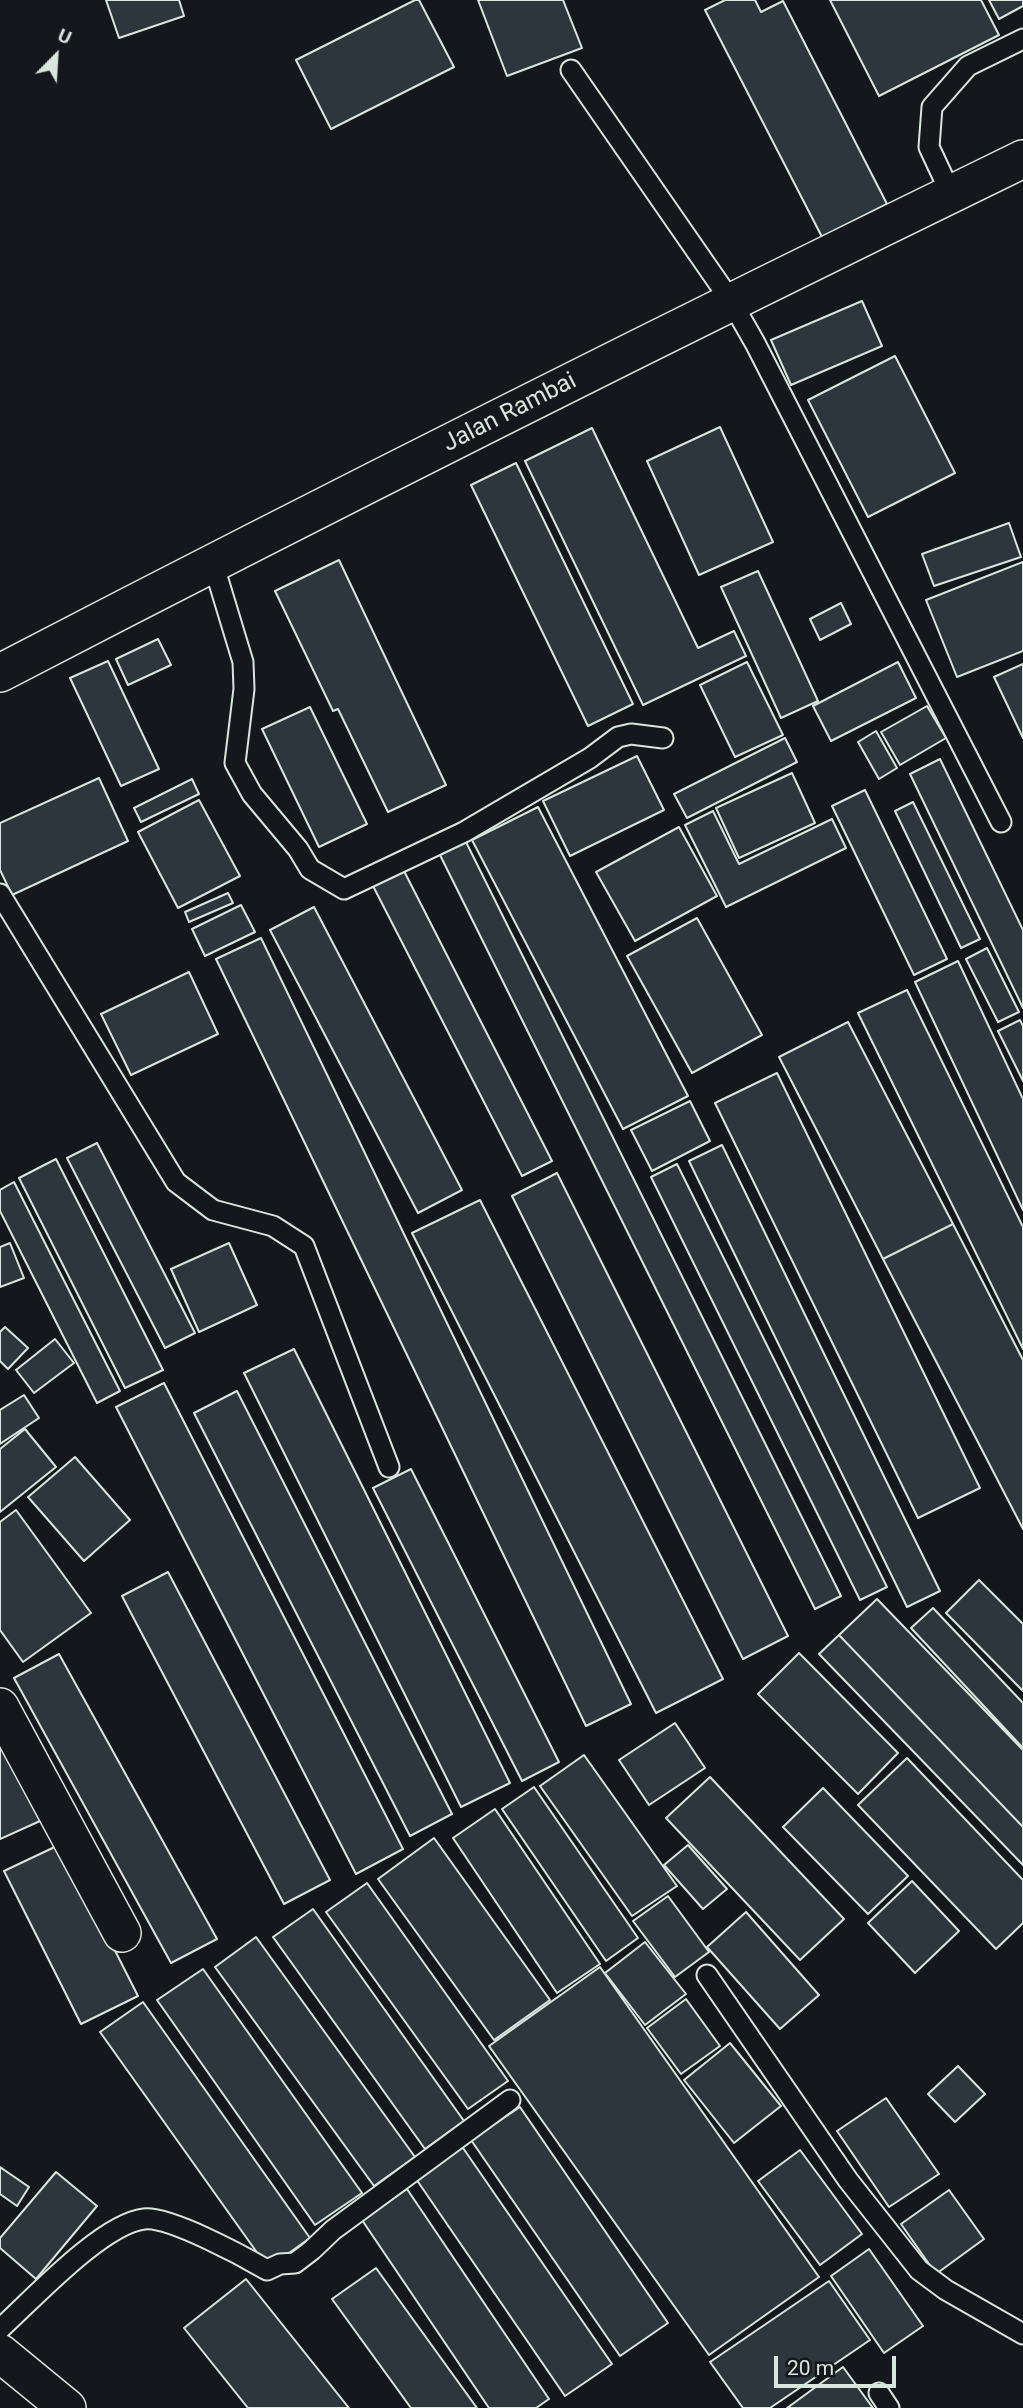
<!DOCTYPE html>
<html>
<head>
<meta charset="utf-8">
<style>
	body { margin:0 }
	#map { position:relative; width:1023px; height:2408px; overflow:hidden; background:#14181c; font-family:Roboto,sans-serif }
	canvas { display:block }
	.north { position:absolute; left:21px; top:21px; width:70px; height:70px; -webkit-text-stroke:5px #14181c; paint-order:stroke; rotate:24deg; font-size:19px; font-weight:700; line-height:28px; text-align:center; color:#d8e6dc }
	.north::after { content:''; display:block; margin:auto; width:24px; height:32px; background:#d8e6dc; clip-path:polygon(50% 0,100% 100%,50% 72%,0 100%) }
	.scale { position:absolute; left:774px; top:2356px; width:122px; height:32px; box-sizing:border-box; border:4px solid #d8e6dc; border-top:0; padding-left:9px; font-size:21px; line-height:24px; white-space:nowrap; color:#d8e6dc; -webkit-text-stroke:5px #14181c; paint-order:stroke }
</style>
</head>
<body>
<div id="map">
<canvas width="1023" height="2408"></canvas>
<div class="north">U</div>
<div class="scale">20 m</div>
</div>
<script>
const c = document.querySelector('canvas').getContext('2d');
c.lineJoin = 'round';
function fill(path, color) { c.fillStyle = color; c.fill(path, 'evenodd'); }
function strokePath(path, color, width, dash) { c.strokeStyle = color; c.lineWidth = width; c.lineCap = dash ? 'butt' : 'round'; c.setLineDash(dash || []); c.stroke(path); }
function drawText(font, color, halo, rows, align = 'center') {
  c.font = font + ' Roboto,sans-serif'; c.lineWidth = 5; c.setLineDash([]); c.textBaseline = 'middle'; c.strokeStyle = halo; c.fillStyle = color; for (const [text, x, y, turn = 0] of rows) {
    c.save(); c.translate(x, y); c.rotate((+turn || 0) * Math.PI / 180); c.textAlign = isNaN(turn) ? turn : align; if (halo) c.strokeText(text, 0, 0); c.fillText(text, 0, 0); c.restore();
  }
}
const building = new Path2D(`
	M106,0H179L184,16L119,38Z
	M415,0H419L454,67L331,129L296,60Z
	M478,0H563L582,48L507,76Z
	M725,0H755L761,12L783,1L887,204L822,237L705,10Z
	M830,0H981L999,35L879,96Z
	M989,0H1023V6L999,19Z
	M862,301L882,346L791,385L771,340Z
	M895,356L955,473L868,517L808,400Z
	M720,427L773,542L699,575L647,461Z
	M592,428L698,648L734,631L746,656L643,705L525,461Z
	M516,463L633,704L588,726L471,485Z
	M1009,523L1021,557L934,586L922,554Z
	M339,560L446,785L388,812L338,709L333,711L275,591Z
	M1023,562V651L957,677L926,600Z
	M758,571L818,701L781,718L721,587Z
	M841,603L851,624L820,640L810,619Z
	M158,639L171,665L128,685L116,659Z
	M108,661L159,769L121,786L70,678Z
	M747,662L783,735L735,757L700,685Z
	M898,662L916,698L831,741L813,706Z
	M1023,664V738L994,677Z
	M927,706L946,738L900,765L881,732Z
	M310,707L367,824L319,847L262,729Z
	M876,731L897,768L879,779L858,742Z
	M785,738L797,762L687,818L674,794Z
	M637,756L664,810L570,856L543,801Z
	M940,759L1023,930V1008L910,774Z
	M792,773L815,823L739,858L716,808Z
	M99,778L128,841L12,895L0,870V823Z
	M192,779L199,794L141,822L134,808Z
	M865,790L947,959L914,975L832,806Z
	M199,800L240,876L178,908L138,832Z
	M913,802L980,939L961,948L895,811Z
	M538,807L688,1096L623,1129L472,840Z
	M713,811L739,864L832,819L846,848L726,907L685,825Z
	M679,827L717,896L635,941L596,872Z
	M464,838L841,1596L815,1609L438,851Z
	M403,869L552,1161L522,1176L372,884Z
	M228,893L233,903L189,922L185,912Z
	M241,905L255,932L205,956L192,929Z
	M314,907L462,1190L418,1213L270,930Z
	M697,918L762,1035L692,1073L627,956Z
	M261,938L631,1704L586,1726L216,959Z
	M987,948L1019,1012L998,1022L966,959Z
	M958,961L1023,1099V1210L915,982Z
	M189,972L218,1034L131,1075L101,1014Z
	M907,990L1023,1227V1349L858,1013Z
	M1020,1020L1023,1026V1081L998,1031Z
	M848,1022L953,1224L883,1259L779,1057Z
	M777,1073L980,1488L918,1518L715,1103Z
	M690,1101L710,1141L652,1171L631,1130Z
	M97,1143L195,1333L165,1348L67,1158Z
	M722,1145L940,1591L907,1607L689,1161Z
	M56,1159L163,1370L125,1388L19,1178Z
	M677,1164L887,1587L860,1600L651,1177Z
	M557,1173L788,1636L743,1659L512,1196Z
	M14,1182L120,1391L97,1403L0,1211V1190Z
	M480,1200L723,1679L656,1713L412,1233Z
	M953,1224L1023,1360V1529L883,1259Z
	M10,1243L24,1278L0,1287V1247Z
	M229,1243L257,1305L199,1332L171,1269Z
	M5,1327L28,1348L8,1369L0,1361V1332Z
	M55,1339L74,1363L34,1393L16,1370Z
	M294,1349L510,1783L461,1807L244,1373Z
	M164,1383L403,1849L356,1874L116,1407Z
	M237,1391L452,1814L410,1836L194,1413Z
	M24,1395L39,1418L0,1444V1410Z
	M25,1429L56,1467L0,1512V1449Z
	M75,1457L130,1520L84,1561L28,1497Z
	M411,1469L559,1762L522,1781L373,1488Z
	M16,1510L91,1613L23,1662L0,1630V1522Z
	M168,1572L330,1880L284,1904L122,1596Z
	M979,1580L1023,1624V1691L946,1613Z
	M877,1599L1023,1750V1827L839,1635Z
	M933,1608L1023,1703V1748L911,1628Z
	M839,1635L1023,1827V1865L819,1654Z
	M799,1653L898,1753L858,1794L758,1694Z
	M59,1654L217,1939L171,1963L14,1678Z
	M675,1723L705,1768L649,1805L619,1760Z
	M0,1735L40,1821L0,1839Z
	M584,1755L677,1886L632,1916L540,1786Z
	M907,1758L1023,1880V1923L996,1949L858,1805Z
	M710,1777L844,1919L800,1960L666,1818Z
	M534,1787L638,1938L606,1961L502,1809Z
	M823,1788L908,1876L868,1914L783,1827Z
	M495,1809L600,1964L557,1993L453,1838Z
	M434,1838L550,2000L494,2040L378,1879Z
	M61,1844L138,1996L81,2024L4,1871Z
	M688,1845L727,1889L703,1909L664,1865Z
	M912,1881L959,1931L915,1973L868,1923Z
	M367,1883L508,2081L468,2109L326,1912Z
	M668,1896L709,1952L675,1977L633,1921Z
	M313,1909L464,2121L425,2149L273,1937Z
	M746,1912L819,1995L780,2029L707,1947Z
	M256,1937L415,2157L374,2186L215,1967Z
	M645,1942L686,1994L645,2025L605,1973Z
	M600,1967L819,2277L709,2355L489,2046Z
	M203,1969L362,2193L315,2225L157,2000Z
	M686,1999L720,2046L681,2074L647,2028Z
	M143,2002L310,2238L268,2268L100,2032Z
	M730,2043L781,2106L734,2143L684,2080Z
	M958,2066L985,2094L955,2122L928,2094Z
	M886,2098L939,2174L889,2207L837,2131Z
	M520,2107L668,2323L620,2356L471,2140Z
	M461,2145L612,2364L565,2396L414,2176Z
	M800,2150L862,2234L820,2265L758,2181Z
	M0,2167L29,2187L17,2206L0,2194Z
	M56,2172L97,2206L36,2279L0,2248V2238Z
	M407,2189L549,2399L536,2408H489L362,2220Z
	M949,2190L984,2239L936,2274L901,2224Z
	M869,2249L923,2326L884,2353L831,2276Z
	M376,2268L477,2408H411L332,2299Z
	M246,2279L349,2408H248L184,2328Z
	M829,2281L870,2340L770,2408H743L710,2362Z
	M843,2367L873,2408H787Z`);
fill(building, '#2c363c');
strokePath(building, '#d8e6dc', 2);
const lane = new Path2D(`
	M571,70L731,301L755,343L1001,822
	M951,194L929,147L932,107L968,66L1023,39
	M213,563L243,662L244,689L235,763L252,794L298,849L310,869L344,889L464,832L590,758L618,737L631,734L663,738
	M0,894L176,1182L213,1210L273,1226L304,1246L389,1467
	M707,1975L848,2180L919,2270L946,2290L1023,2334
	M0,2329C33,2299 102,2224 144,2219C169,2216 243,2256 267,2270L280,2264L295,2263L312,2250L333,2230L510,2100
	M879,2393L889,2408`);
const street = new Path2D(`
	M0,673C339,497 680,326 1023,159
	M0,1707L122,1933
	M0,2353L67,2408`);
strokePath(lane, '#d8e6dc', 23);
strokePath(street, '#d8e6dc', 40);
strokePath(lane, '#14181c', 19);
strokePath(street, '#14181c', 37);
drawText('24px', '#d8e6dc', '#14181c', [
	["Jalan Rambai",510,413,-27]
]);
</script>
</body>
</html>
